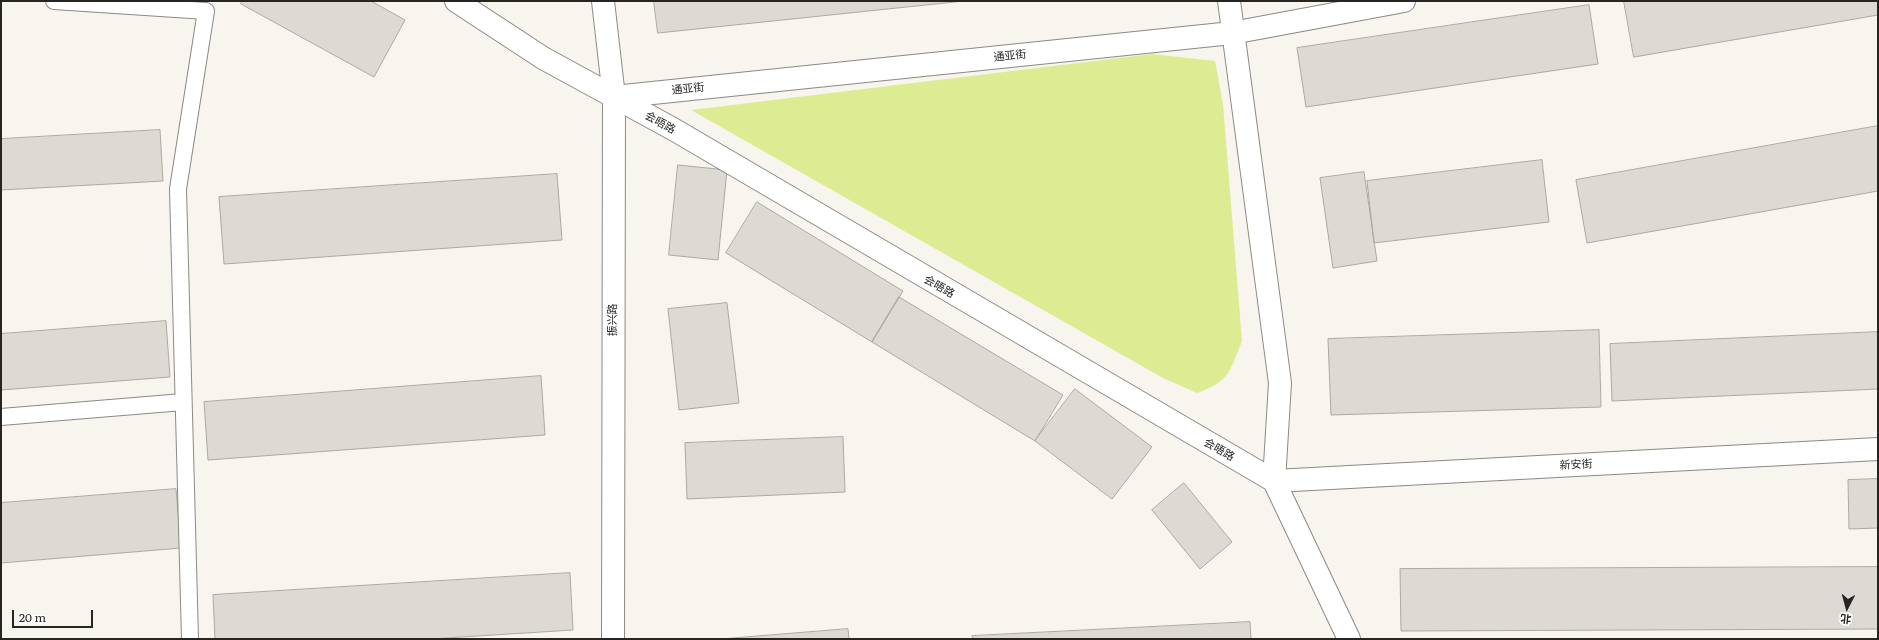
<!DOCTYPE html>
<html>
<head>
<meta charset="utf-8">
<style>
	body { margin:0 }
	#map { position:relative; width:1879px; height:640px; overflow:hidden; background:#f8f4ee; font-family:Literata,"Noto Sans SC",serif }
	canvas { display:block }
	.frame { position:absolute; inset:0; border:2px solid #262523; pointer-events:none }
	.north { position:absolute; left:1827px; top:588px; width:40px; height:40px; -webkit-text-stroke:3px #fff; paint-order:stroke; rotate:186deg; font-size:11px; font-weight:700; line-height:16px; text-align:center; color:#262523 }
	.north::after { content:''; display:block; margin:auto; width:14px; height:18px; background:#262523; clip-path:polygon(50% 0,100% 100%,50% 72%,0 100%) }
	.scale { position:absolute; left:12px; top:610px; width:81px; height:18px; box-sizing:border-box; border:2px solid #262523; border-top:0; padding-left:5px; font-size:12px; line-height:14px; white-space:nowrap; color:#262523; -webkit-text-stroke:3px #fff; paint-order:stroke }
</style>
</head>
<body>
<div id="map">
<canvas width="1879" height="640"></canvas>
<div class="frame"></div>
<div class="north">北</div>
<div class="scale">20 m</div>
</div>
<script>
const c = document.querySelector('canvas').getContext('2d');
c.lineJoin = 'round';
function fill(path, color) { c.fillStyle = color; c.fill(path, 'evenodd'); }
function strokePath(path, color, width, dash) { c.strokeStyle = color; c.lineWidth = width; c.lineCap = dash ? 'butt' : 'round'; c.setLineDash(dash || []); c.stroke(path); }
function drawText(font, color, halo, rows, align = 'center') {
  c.font = font + ' Literata,"Noto Sans SC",serif'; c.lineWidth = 3; c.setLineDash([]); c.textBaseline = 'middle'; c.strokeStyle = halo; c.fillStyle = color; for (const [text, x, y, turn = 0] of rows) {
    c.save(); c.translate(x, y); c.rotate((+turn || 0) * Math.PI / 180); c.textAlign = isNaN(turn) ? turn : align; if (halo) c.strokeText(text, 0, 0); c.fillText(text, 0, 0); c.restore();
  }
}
fill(new Path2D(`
	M1152,54L1215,61L1223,104L1242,341C1230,371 1229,382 1197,393L1163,378L691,110Z`), '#ddec93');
const building = new Path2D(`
	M242,1H371L405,20L374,77L241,4Z
	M654,1H964L658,33Z
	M1624,1H1878V15L1634,57Z
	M1589,5L1598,64L1306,107L1297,48Z
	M1878,126V191L1587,243L1576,180Z
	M160,130L163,181L1,190V139Z
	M1542,160L1549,222L1374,243L1367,181Z
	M678,165L727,170L718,260L669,255Z
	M1364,172L1377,261L1333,268L1320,178Z
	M557,174L562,240L224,264L219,197Z
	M757,202L903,291L872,342L726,253Z
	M899,297L1063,395L1035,441L872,342Z
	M727,303L739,403L679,410L668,309Z
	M166,321L170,377L1,390V334Z
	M1599,330L1601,407L1331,415L1328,339Z
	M1878,332V389L1612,401L1610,344Z
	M541,376L545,435L208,460L204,402Z
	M1075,389L1152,447L1112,499L1035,441Z
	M843,437L845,492L687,499L685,443Z
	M1878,479V528L1849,529L1848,480Z
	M1184,483L1232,542L1200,569L1152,510Z
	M176,489L181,548L1,563V503Z
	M1878,567V629L1401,631L1400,569Z
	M570,573L573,630L430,639H215L213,595Z
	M1250,622L1251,639H973L972,636Z
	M848,629L849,639H721Z`);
fill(building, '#ddd9d3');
strokePath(building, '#aca9a3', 1);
const service = new Path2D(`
	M54,1L206,11L178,189L190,639
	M1,417L183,402`);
const tertiary = new Path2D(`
	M603,1L614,97L613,639
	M1229,1L1280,383L1274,481L1878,449
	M614,97L1232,33L1404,1`);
const secondary = new Path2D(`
	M456,1L543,58L673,129L1274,481L1349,639`);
strokePath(service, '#8c8983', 18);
strokePath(tertiary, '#8c8983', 24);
strokePath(secondary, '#8c8983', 24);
strokePath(service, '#fff', 16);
strokePath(tertiary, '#fff', 22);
strokePath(secondary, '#fff', 22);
drawText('11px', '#262523', '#fff', [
	["通亚街",1010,56,-6],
	["通亚街",688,89,-6],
	["会晤路",660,123,29],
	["会晤路",939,287,30],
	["振兴路",613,320,-90],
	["会晤路",1219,450,30],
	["新安街",1576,465,-3]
]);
</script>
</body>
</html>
